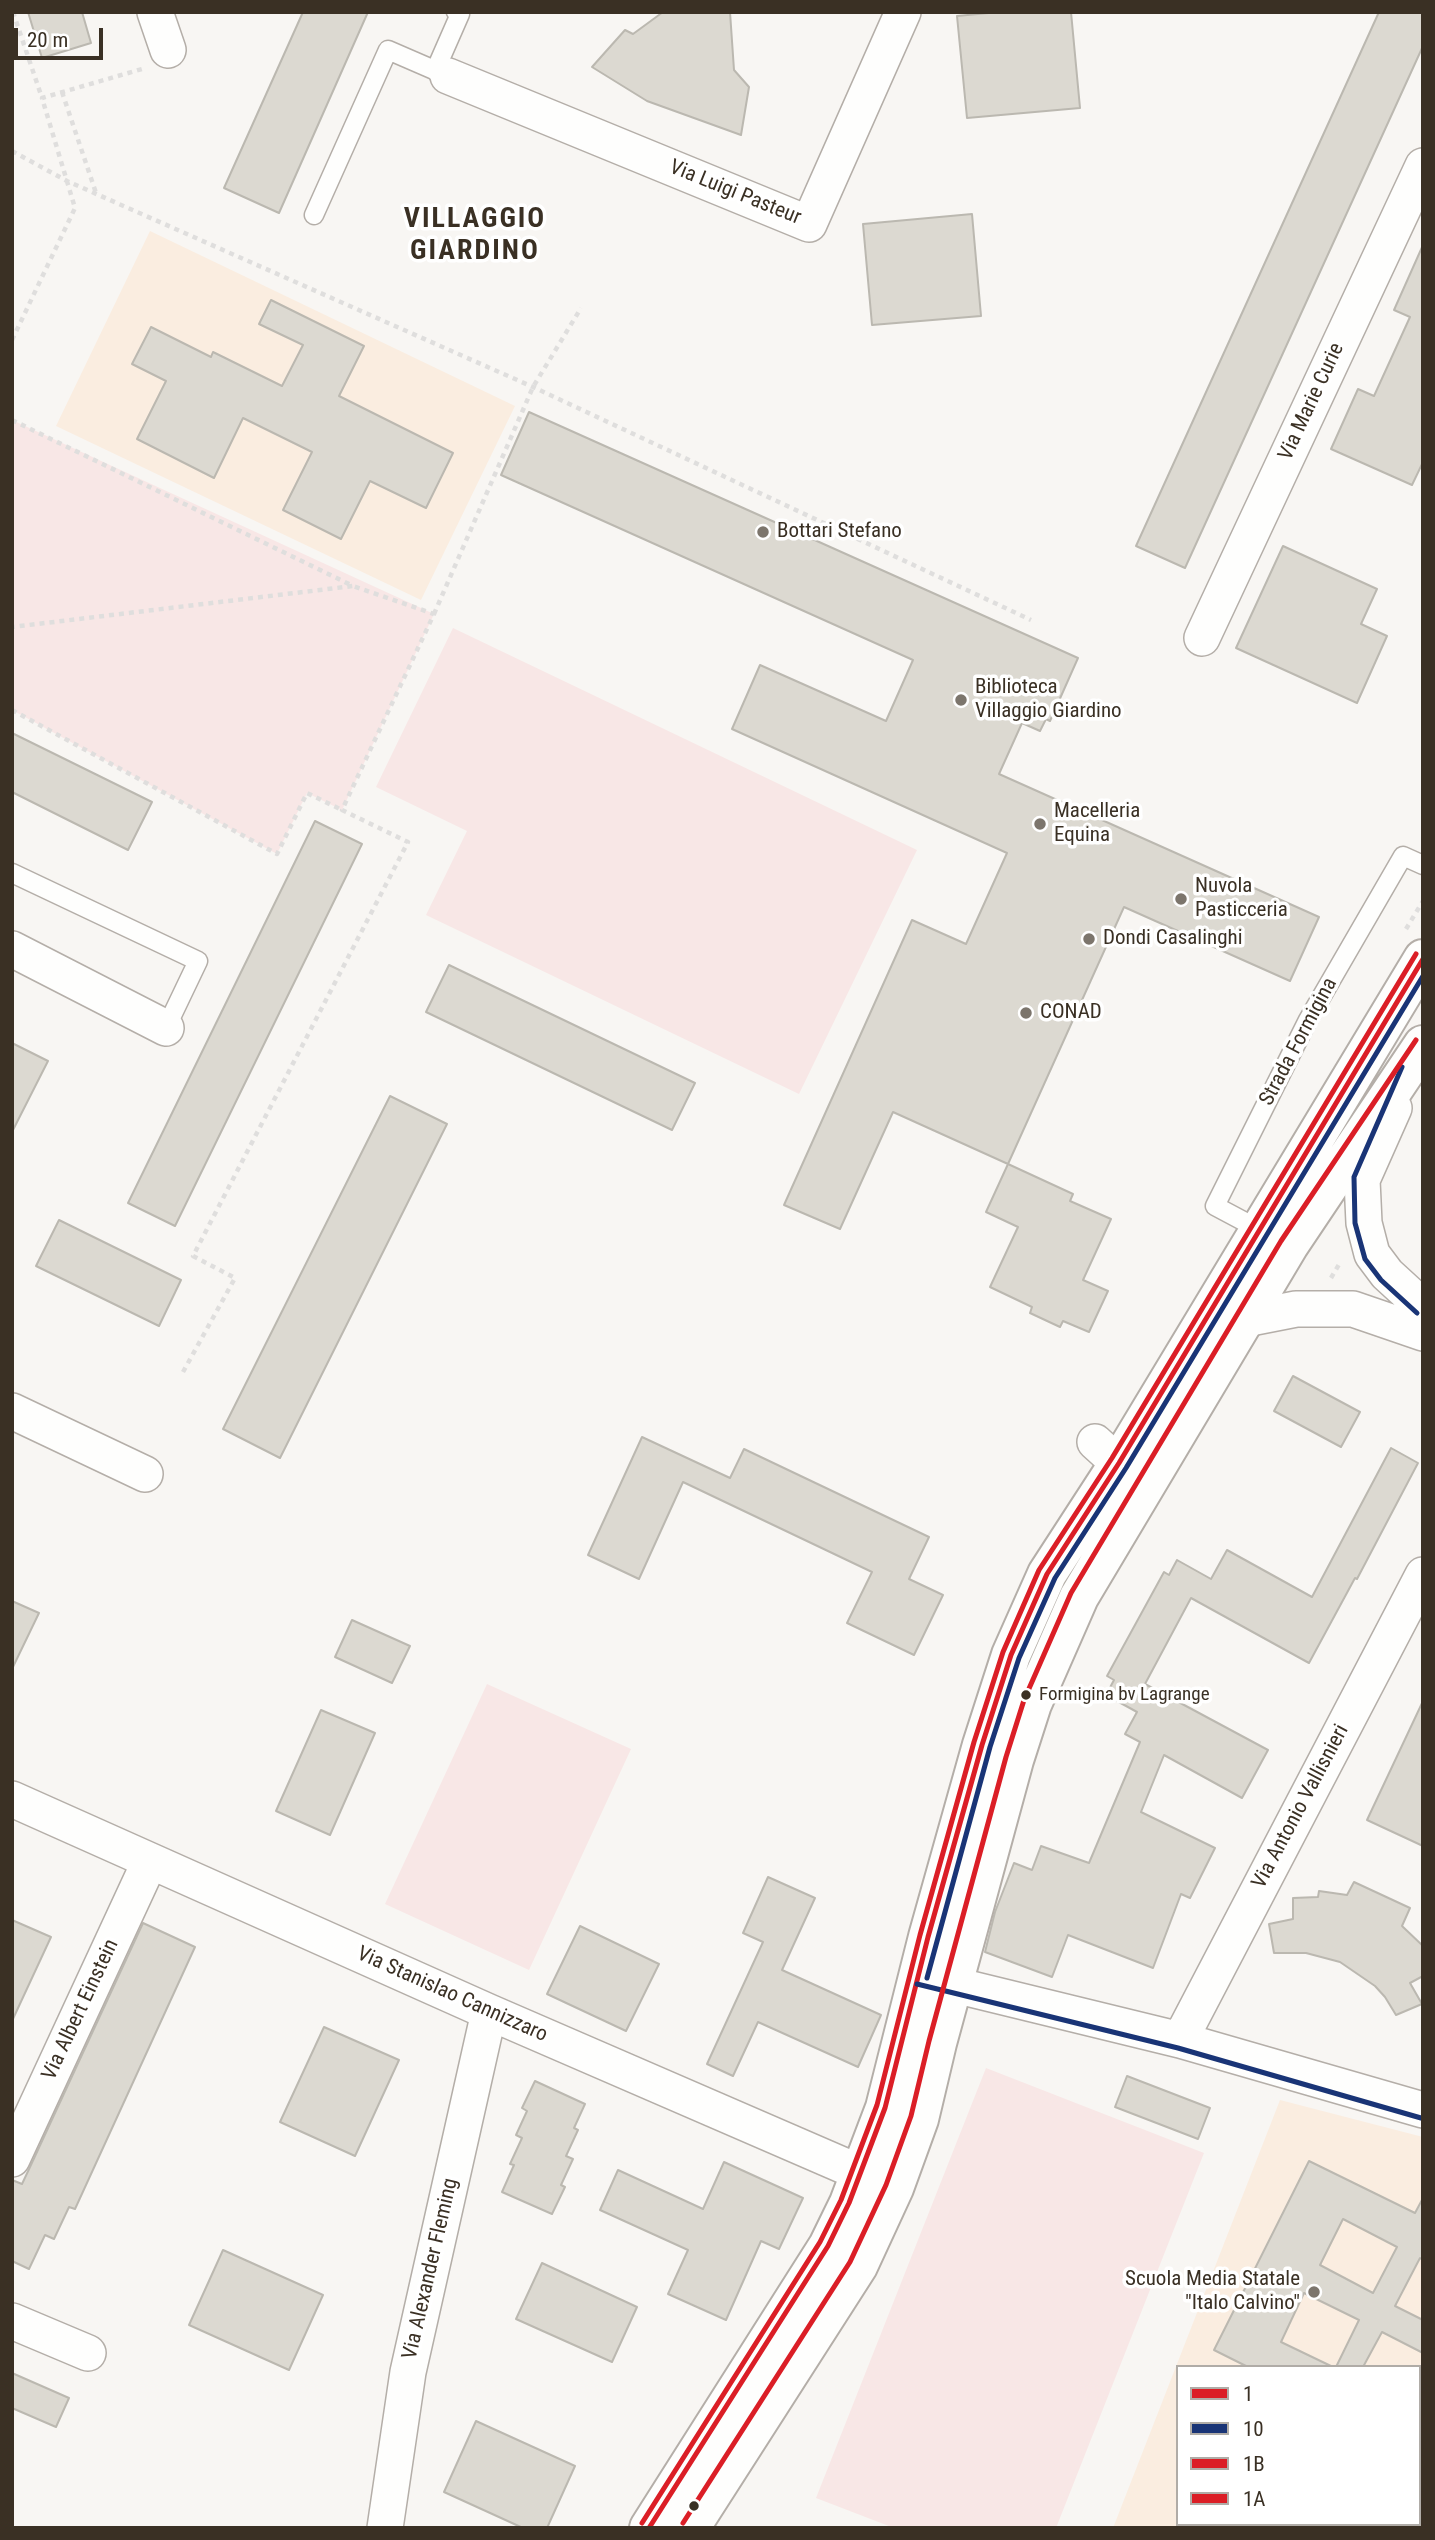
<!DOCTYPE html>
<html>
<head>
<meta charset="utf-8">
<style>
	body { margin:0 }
	#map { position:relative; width:1435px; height:2540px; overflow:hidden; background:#f8f6f3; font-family:"Roboto Condensed",sans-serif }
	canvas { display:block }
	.frame { position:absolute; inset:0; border:14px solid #3a3024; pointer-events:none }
	.legend { position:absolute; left:1176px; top:2365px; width:245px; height:161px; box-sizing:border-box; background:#fff; border:2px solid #b0aca7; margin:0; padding:9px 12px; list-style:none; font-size:21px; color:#3a3024 }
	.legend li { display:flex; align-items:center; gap:14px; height:35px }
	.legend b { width:35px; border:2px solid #b0aca7 }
	.scale { position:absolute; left:14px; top:28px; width:89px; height:32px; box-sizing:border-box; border:4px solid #3a3024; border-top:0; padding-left:9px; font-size:21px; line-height:24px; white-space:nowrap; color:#3a3024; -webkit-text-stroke:5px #fff; paint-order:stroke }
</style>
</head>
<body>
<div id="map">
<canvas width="1435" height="2540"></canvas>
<div class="frame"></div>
<ul class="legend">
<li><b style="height:9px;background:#db1e26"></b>1</li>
<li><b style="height:9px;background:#193476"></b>10</li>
<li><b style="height:9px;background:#db1e26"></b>1B</li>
<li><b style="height:9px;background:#db1e26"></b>1A</li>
</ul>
<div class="scale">20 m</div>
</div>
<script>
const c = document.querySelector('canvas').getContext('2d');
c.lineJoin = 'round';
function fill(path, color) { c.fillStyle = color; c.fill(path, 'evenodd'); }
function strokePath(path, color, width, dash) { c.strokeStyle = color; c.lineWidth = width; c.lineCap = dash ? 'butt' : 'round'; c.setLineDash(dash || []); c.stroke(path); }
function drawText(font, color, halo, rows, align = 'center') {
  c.font = font + ' "Roboto Condensed",sans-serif'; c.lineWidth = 7; c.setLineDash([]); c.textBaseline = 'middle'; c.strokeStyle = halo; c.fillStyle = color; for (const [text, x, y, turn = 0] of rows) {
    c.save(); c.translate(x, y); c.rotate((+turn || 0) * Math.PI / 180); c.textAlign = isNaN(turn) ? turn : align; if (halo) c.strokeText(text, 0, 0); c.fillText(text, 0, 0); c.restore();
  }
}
fill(new Path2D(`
	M150,231L515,406L421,600L56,426Z
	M1280,2100L1423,2137V2528H1113ZM1178,2367H1419V2524H1178Z`), '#faede0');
fill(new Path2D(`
	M12,420L434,614L342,810L307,793L277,854L12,710Z
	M453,628L917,850L799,1094L426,915L467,831L376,787Z
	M487,1684L631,1749L529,1970L385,1904Z
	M986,2068L1204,2153L1056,2528H894L816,2498Z`), '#f8e7e6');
const building = new Path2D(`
	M28,12H82L91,43L42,58Z
	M303,12H368L279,213L224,188Z
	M663,12H730L734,70L749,87L741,135L647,101L592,67L625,30L633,34Z
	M999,12H1071L1080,108L967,118L957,16Z
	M1379,12H1423V46L1185,568L1136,546Z
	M972,214L981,316L872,325L863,224Z
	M1423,245V462L1412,485L1331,449L1358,389L1374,396L1410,317L1394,310Z
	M271,300L364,346L339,396L453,453L426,508L370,481L341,539L283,510L312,452L243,418L214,478L137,439L166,381L132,364L151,327L211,357L213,352L282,386L303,345L259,324Z
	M529,412L1078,658L1050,721L1046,719L1040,731L1022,723L999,774L1319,917L1290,981L1124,907L1008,1164L893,1112L840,1229L784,1205L912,920L966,944L1007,853L732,729L760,665L886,721L913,660L501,475Z
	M1283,546L1377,589L1361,624L1387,636L1357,703L1236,648Z
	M12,733L152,802L128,850L12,792Z
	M315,821L362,844L175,1226L128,1203Z
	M449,965L695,1083L672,1130L426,1012Z
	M12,1043L48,1061L12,1132Z
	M390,1096L447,1124L280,1458L223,1429Z
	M1008,1164L1073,1194L1070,1201L1111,1219L1083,1280L1108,1291L1089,1332L1063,1321L1060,1327L1030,1313L1032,1307L990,1287L1018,1227L986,1212Z
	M59,1220L181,1280L159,1326L36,1266Z
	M1293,1376L1360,1412L1341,1447L1274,1411Z
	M642,1437L730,1478L744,1449L929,1537L909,1579L943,1595L914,1655L847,1623L872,1572L683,1482L639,1579L588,1555Z
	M1391,1448L1418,1463L1357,1579L1355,1578L1309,1663L1191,1598L1145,1684L1268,1750L1242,1798L1164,1755L1141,1812L1215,1848L1190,1898L1181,1894L1153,1968L1068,1935L1052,1977L985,1952L995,1912L1014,1863L1032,1870L1041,1846L1089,1863L1140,1742L1125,1734L1137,1712L1106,1695L1114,1680L1107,1676L1164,1572L1169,1575L1177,1560L1211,1579L1227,1550L1312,1597Z
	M12,1601L39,1613L12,1669Z
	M352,1620L410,1646L392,1683L335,1657Z
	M1423,1701V1846L1367,1820Z
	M321,1710L375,1733L330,1835L276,1811Z
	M768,1877L815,1898L782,1970L881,2015L858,2067L758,2022L733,2076L707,2064L763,1942L743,1933Z
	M1354,1882L1410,1908L1402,1926L1423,1946V1976L1410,1983L1422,2004L1396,2015L1385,1997L1375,1986L1340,1962L1306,1953H1274L1269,1924L1293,1919V1898L1318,1897L1319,1891L1347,1895Z
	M12,1920L51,1937L12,2021Z
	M143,1923L195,1947L75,2209L69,2207L54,2239L45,2235L29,2269L12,2261V2180L22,2184L30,2167Z
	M580,1926L659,1964L626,2031L547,1994Z
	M324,2027L399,2060L355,2156L280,2122Z
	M1127,2076L1210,2108L1198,2139L1115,2107Z
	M535,2081L585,2104L574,2128L578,2130L566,2156L573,2159L561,2185L565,2187L552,2214L502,2192L514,2165L510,2164L522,2138L516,2135L527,2111L522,2108Z
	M1309,2161L1415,2213L1423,2198V2260L1420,2258L1395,2306L1423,2320V2353L1382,2332L1363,2367H1336L1359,2320L1304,2293L1281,2342L1333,2367H1248L1214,2350ZM1343,2219L1397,2247L1373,2293L1320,2265Z
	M724,2162L803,2198L779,2249L761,2241L726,2320L668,2294L688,2250L600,2210L618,2170L703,2209Z
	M223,2250L323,2295L289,2370L189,2325Z
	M542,2263L637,2307L612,2362L516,2319Z
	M12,2373L69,2398L56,2427L12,2408Z
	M476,2421L575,2466L547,2528H523L444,2492Z`);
fill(building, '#dcd9d1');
strokePath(building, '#bbb8b0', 2);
const service = new Path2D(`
	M435,71L460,14L456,12
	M314,215L388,50L448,76
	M12,873L198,961L166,1028
	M1262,1231L1215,1206L1308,1020L1403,856L1423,865`);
const minor = new Path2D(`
	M155,12L168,50
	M448,76L809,224L903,12
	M1202,638L1423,166
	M12,949L166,1028
	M1394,1108L1362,1180L1364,1223L1372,1254L1387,1274L1423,1307
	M1245,1319L1296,1309H1353L1423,1333
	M12,1411L145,1474
	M1095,1442L1138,1481
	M12,1799L489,2012L886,2184
	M926,1978L1180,2040L1423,2110
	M1180,2040L1423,1575
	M12,2159L150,1861
	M12,2321L88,2353
	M385,2528L408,2372L489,2012`);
const tertiary = new Path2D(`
	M649,2528L828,2246L849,2203L885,2108L928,1937L982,1745L1011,1655L1047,1574L1119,1463L1423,959
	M690,2528L858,2266L894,2188L919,2119L937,2043L1014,1760L1032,1704L1079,1597L1289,1245L1423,1045`);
strokePath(service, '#b4aea8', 21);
strokePath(minor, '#b4aea8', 38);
strokePath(tertiary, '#b4aea8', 42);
strokePath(new Path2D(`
	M13,12L42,98
	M62,92L96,193
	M12,151L67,181L533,387L1031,620
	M12,340L75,208L42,98L142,69
	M12,420L353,586L12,627
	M434,614L533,387L581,308
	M12,710L277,854L307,793L342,810
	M1406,929L1423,901
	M1331,1278L1341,1261
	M183,1372L235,1278L193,1256L408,842L342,810L434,614L353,586`), '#dfdedd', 4.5, [5, 5]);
strokePath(service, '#fefefd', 18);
strokePath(minor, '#fefefd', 35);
strokePath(tertiary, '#fefefd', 38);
strokePath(new Path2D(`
	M649,2528L828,2246L849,2203L885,2108L928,1937L982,1745L1011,1655L1047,1574L1119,1463L1423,959`), '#db1e26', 5);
strokePath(new Path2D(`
	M1402,1067L1354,1177L1355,1223L1365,1259L1381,1280L1417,1313
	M927,1978L990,1747L1019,1658L1055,1578L1126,1468L1423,976
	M917,1984L1178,2048L1421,2118`), '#193476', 5);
strokePath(new Path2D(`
	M642,2523L820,2242L841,2200L877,2105L920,1935L974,1742L1003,1652L1039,1570L1112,1458L1416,954`), '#db1e26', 5);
strokePath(new Path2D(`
	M683,2523L850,2262L886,2185L911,2116L929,2041L1006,1757L1024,1700L1071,1593L1281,1241L1416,1040`), '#db1e26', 5);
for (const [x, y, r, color] of [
	[763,532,7,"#7c756c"],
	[961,700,7,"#7c756c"],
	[1040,824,7,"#7c756c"],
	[1181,899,7,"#7c756c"],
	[1089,939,7,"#7c756c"],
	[1026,1013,7,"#7c756c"],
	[1026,1695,6,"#3a3024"],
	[1314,2292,7,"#7c756c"],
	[694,2506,6,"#3a3024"]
]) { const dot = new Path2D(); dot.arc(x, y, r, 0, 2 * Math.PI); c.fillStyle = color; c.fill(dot); strokePath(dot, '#fff', 2.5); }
drawText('19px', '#3a3024', '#fff', [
	["Formigina bv Lagrange",1039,1695]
], 'left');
drawText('21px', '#3a3024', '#fff', [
	["Via Luigi Pasteur",735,193,22],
	["Via Marie Curie",1312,402,-65],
	["Strada Formigina",1299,1042,-62],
	["Via Antonio Vallisnieri",1301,1807,-62],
	["Via Stanislao Cannizzaro",452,1995,24],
	["Via Albert Einstein",81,2010,-65],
	["Via Alexander Fleming",431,2269,-77]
]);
drawText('21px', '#3a3024', '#fff', [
	["Bottari Stefano",777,532],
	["Biblioteca",975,688],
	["Villaggio Giardino",975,712],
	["Macelleria",1054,812],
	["Equina",1054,836],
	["Nuvola",1195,887],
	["Pasticceria",1195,911],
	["Dondi Casalinghi",1103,939],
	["CONAD",1040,1013],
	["Scuola Media Statale",1300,2280,"right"],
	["\"Italo Calvino\"",1300,2304,"right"]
], 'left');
c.letterSpacing = '2px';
drawText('bold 28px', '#3a3024', '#fff', [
	["VILLAGGIO",475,220],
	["GIARDINO",475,252]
]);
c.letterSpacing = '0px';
</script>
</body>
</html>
